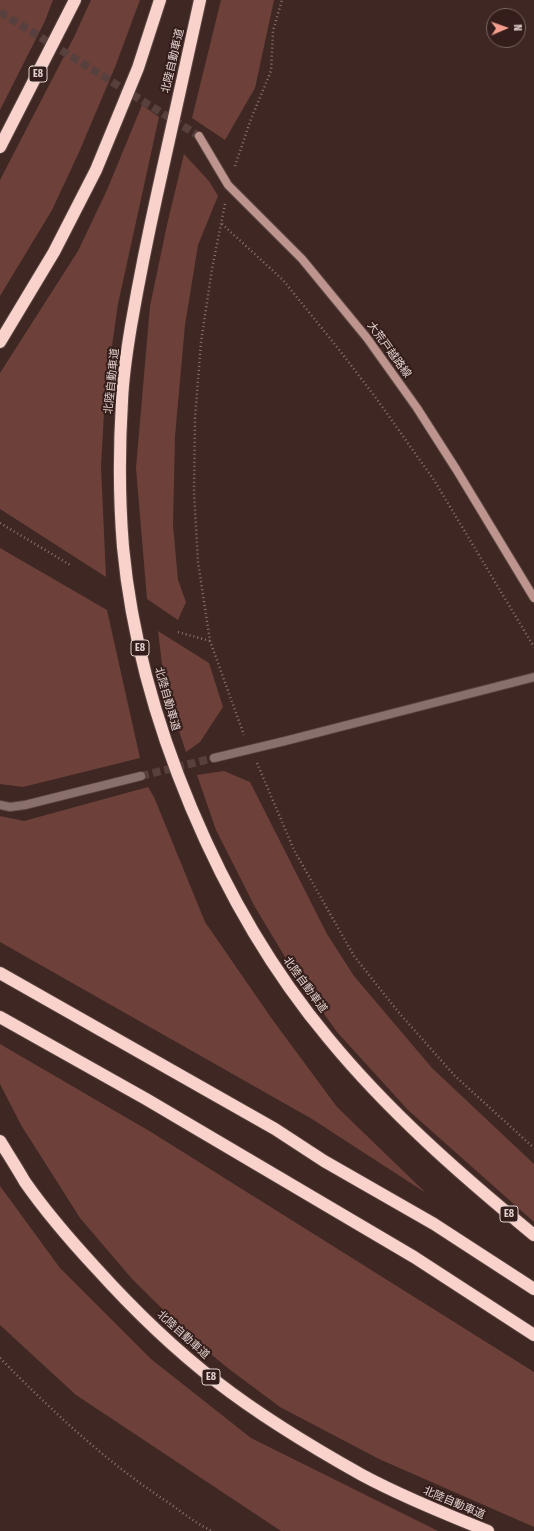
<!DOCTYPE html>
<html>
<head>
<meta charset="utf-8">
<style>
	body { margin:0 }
	#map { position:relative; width:534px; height:1531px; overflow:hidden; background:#3f2723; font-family:"Fira Sans Condensed",sans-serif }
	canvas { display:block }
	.north { position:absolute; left:486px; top:8px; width:40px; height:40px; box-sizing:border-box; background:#341d1a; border:1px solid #796562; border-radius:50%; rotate:88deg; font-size:11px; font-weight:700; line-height:16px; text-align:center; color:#e1d1ce }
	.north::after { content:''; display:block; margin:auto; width:14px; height:18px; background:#f59d8f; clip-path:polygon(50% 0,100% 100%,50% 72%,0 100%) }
</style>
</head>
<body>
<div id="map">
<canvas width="534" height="1531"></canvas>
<div class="north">N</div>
</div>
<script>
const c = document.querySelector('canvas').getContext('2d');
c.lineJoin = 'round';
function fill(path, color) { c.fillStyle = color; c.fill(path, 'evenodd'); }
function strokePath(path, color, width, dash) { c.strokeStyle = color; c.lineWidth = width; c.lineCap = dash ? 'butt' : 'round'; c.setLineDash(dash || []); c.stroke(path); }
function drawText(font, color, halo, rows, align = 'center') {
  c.font = font + ' "Fira Sans Condensed","Noto Sans JP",sans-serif'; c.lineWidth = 4; c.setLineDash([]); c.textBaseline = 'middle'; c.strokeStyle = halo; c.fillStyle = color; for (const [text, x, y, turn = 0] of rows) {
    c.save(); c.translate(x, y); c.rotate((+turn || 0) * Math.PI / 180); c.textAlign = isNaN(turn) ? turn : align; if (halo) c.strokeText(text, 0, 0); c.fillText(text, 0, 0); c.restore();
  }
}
fill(new Path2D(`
	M0,0H53L45,21L0,110Z
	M91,0H140L115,67L80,150L52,210L0,296V180L74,37Z
	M221,0H274L255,88L225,140L192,118Z
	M142,105L159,117L118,304L105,395L101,466L106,577L0,509V373L78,251L107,190Z
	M184,154L209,181L218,196L198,245L185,325L175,436L173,525L178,580L186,602L178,620L147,599L136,468L150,306L167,225Z
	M0,548L107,610L140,758L23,787L0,784Z
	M158,631L209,663L223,707L200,742L186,752L165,689Z
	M224,771L250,782L327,934L354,976L432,1068L534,1164V1222L408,1110L337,1032L294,972L255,907L216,830L197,775Z
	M148,787L154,797L205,922L272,1019L337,1107L426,1193L312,1119L0,942V816L24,821Z
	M0,1044L151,1132L534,1372V1527L379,1459L280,1407L229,1369L196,1342L133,1280L80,1218L21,1125L0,1084Z
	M0,1186L60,1268L151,1359L251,1438L438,1531H281L76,1395L0,1325Z`), '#6d413a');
strokePath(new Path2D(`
	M141,776L214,758`), '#57403d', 8, [8, 4]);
strokePath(new Path2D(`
	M0,12L199,136`), '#57403d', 8, [8, 4]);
const minor = new Path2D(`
	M214,758L285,741L534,677
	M0,805L10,807L25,805L141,776`);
const secondary = new Path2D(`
	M199,136L228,185L302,259L367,338L417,408L456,469L534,598`);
const motorway = new Path2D(`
	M200,0C186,63 172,126 158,190C148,235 139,280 131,326C127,350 123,376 122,401C119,450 119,498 123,547C139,716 220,909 329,1039C389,1112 461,1175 534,1235
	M0,147L75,0
	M0,342L54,252L96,170L138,68L160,0
	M0,973L275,1129L324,1161L434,1224L534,1289
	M0,1017L146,1099L414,1257L534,1335
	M0,1141C8,1154 17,1168 25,1182C46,1212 71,1241 96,1268C133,1309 173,1348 217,1382C262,1417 312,1447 362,1475C403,1497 445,1514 488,1531`);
strokePath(minor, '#5c4642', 10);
strokePath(secondary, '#5c4642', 10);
strokePath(motorway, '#5c4642', 14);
strokePath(new Path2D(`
	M235,166L251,119L271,71L273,31L282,0
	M225,204L212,269L201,342L195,418L194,492L198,562L210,641L244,735
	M222,224L283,280L337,347L376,398L434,480L534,647
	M0,523L72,566
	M178,632L210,641
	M257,763L294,850L354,956L400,1014L455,1076L534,1148
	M0,1358C52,1411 106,1462 169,1503C183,1513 197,1524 212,1531`), '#8a7572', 2.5, [1, 3]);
strokePath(minor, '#89706c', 8);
strokePath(secondary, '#bd958e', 8);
strokePath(motorway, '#f8d2cb', 12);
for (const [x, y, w] of [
	[38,74,18],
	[140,648,18],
	[509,1214,18],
	[211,1377,18]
]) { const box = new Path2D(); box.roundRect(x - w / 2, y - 8, w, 16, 3); c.fillStyle = '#341d1a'; c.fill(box); strokePath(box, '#e1d1ce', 1); }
drawText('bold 10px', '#e1d1ce', null, [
	["E8",38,74],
	["E8",140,648],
	["E8",509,1214],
	["E8",211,1377]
]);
drawText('11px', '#e1d1ce', '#341d1a', [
	["北陸自動車道",173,61,-77],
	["大荒戸越路線",389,350,54],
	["北陸自動車道",112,381,-84],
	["北陸自動車道",167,699,74],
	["北陸自動車道",305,985,54],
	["北陸自動車道",183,1335,42],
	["北陸自動車道",454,1503,23]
]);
</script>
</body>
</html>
